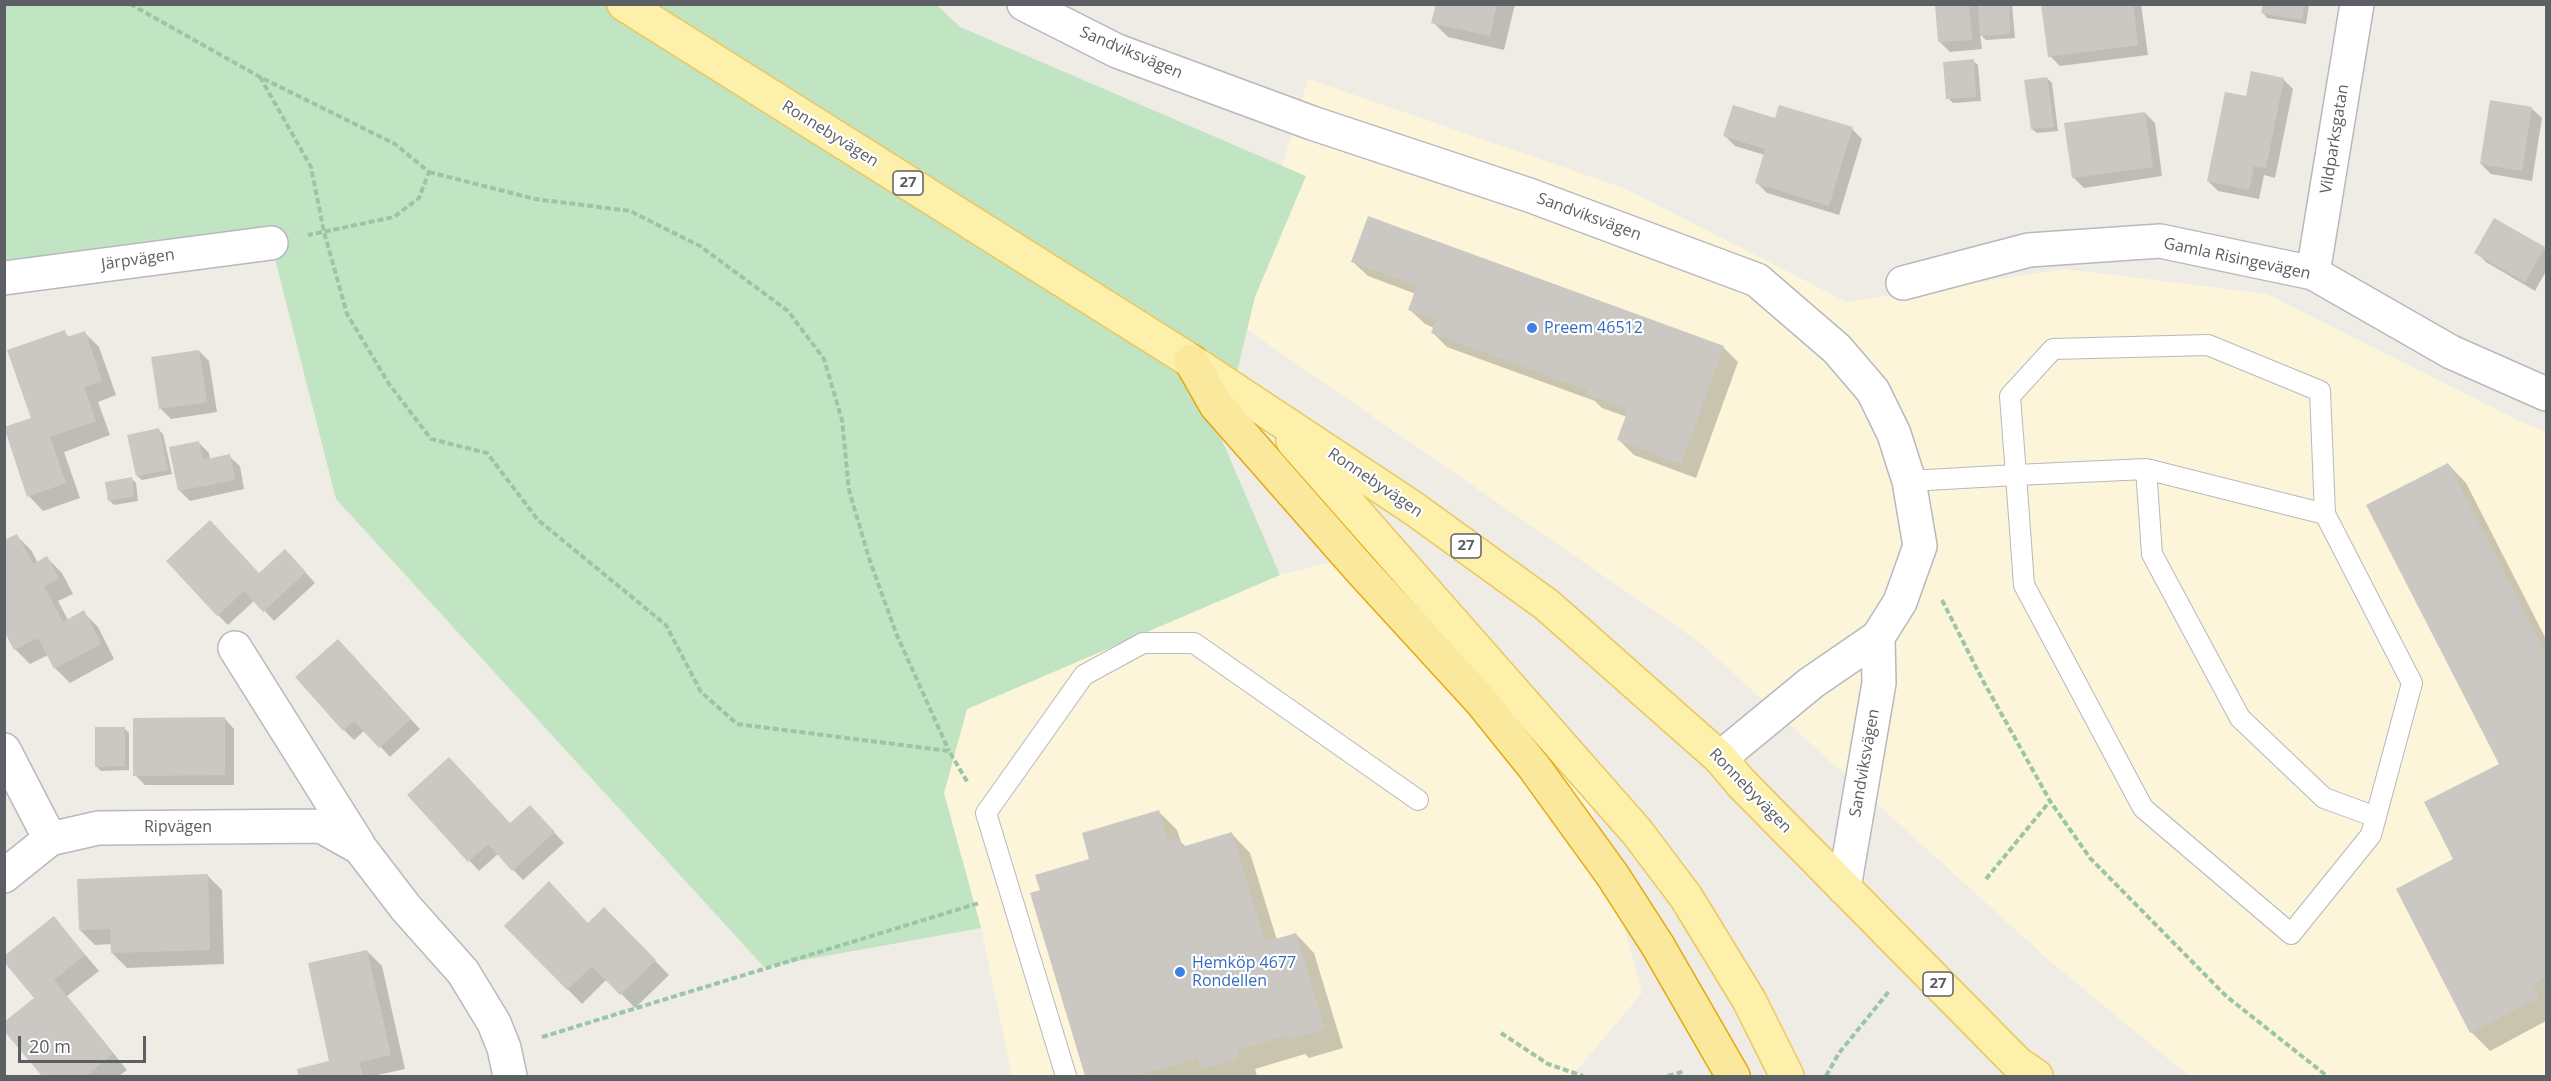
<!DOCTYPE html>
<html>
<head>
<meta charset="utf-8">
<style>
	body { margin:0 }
	#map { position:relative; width:2551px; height:1081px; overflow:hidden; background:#eeece4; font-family:"Open Sans",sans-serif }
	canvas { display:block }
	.frame { position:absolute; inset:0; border:6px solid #5c5f64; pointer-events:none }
	.scale { position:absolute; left:18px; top:1036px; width:128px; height:27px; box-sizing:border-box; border:3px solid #5c5f64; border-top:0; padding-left:8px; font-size:18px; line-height:21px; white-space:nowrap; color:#5c5f64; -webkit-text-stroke:4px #fff; paint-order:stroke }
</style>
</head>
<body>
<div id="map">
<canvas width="2551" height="1081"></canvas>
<div class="frame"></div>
<div class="scale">20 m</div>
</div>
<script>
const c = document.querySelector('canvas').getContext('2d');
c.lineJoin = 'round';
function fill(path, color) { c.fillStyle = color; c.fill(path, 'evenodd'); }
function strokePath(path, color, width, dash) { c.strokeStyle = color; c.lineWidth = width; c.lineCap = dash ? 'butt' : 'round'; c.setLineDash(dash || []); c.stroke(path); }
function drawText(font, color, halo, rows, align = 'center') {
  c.font = font + ' "Open Sans",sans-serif'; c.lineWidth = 4.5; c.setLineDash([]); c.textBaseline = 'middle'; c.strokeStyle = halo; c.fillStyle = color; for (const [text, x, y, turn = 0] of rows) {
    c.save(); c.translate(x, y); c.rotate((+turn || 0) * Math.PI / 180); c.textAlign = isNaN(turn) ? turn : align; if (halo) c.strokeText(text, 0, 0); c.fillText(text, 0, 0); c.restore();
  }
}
fill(new Path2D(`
	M1308,79L1624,188L1847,302L2065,269L2267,294L2526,424L2546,432V1076H2189L2052,963L1699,642L1236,322Z
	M1377,551L1589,795L1642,993L1572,1076H1012L981,928L944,793L967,709L1280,575Z`), '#fcf5da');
fill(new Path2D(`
	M4,5H937L960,27L1306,176L1255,297L1221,438L1280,575L967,709L944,793L981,928L764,967L336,499L271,243L5,278Z`), '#c1e4c2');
fill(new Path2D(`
	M1437,4H1515L1504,50L1448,37L1433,22Z
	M1937,4H2012L2015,38L1986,40L1980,34L1982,49L1950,52L1940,42Z
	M2043,4H2141L2148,55L2060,66L2050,56Z
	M2264,4H2309L2306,24L2267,18L2263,13Z
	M1973,61L1978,65L1981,101L1953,103L1948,98Z
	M2047,78L2052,83L2058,131L2037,133L2032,129Z
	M2283,79L2293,89L2275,178L2264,175L2259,199L2218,191L2208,181L2248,98Z
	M2531,108L2542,118L2532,181L2491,174L2481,164Z
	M2145,113L2155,123L2162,176L2084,188L2074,178L2066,124Z
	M1776,120L1852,129L1862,139L1839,215L1767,193L1757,183L1765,155L1735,146L1725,136Z
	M2544,248L2546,251V271L2535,291L2486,262L2476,252Z
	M1353,262L1723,347L1738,362L1696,478L1634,455L1619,440L1627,417L1602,408L1595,401L1447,347L1433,333L1434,328L1425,324L1410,310L1416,294L1368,276Z
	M64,332L70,338L84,332L99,347L116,395L98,402L110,435L64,452L80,498L43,511L29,496L33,419Z
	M199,351L209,361L217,412L171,419L161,409Z
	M159,430L163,434L172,474L142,480L137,476Z
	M199,443L209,453L210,460L229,456L240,466L244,489L190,501L180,491Z
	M2448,464L2466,483L2546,639V1021L2490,1051L2471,1032L2456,860L2501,765Z
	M131,478L136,483L138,501L114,505L109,500Z
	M17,536L31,550L38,563L47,558L62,573L73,594L58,601L68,620L83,612L98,627L114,659L70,683L55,668L48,655L30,664L15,649Z
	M295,561L315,583L274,621L255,600L228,625L218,615L259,575Z
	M347,651L420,729L390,757L365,730L354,740L344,730Z
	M224,718L234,729V785H145L135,775Z
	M124,728L129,733V770L101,771L96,766Z
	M409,795L510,825L540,817L564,843L523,880L498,854L479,871Z
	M1158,811L1177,830L1181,842L1186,847L1232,834L1250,853L1277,940L1296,934L1314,953L1343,1048L1309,1058L1305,1054L1255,1069L1257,1076H1087L1032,894L1042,891L1091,860Z
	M207,875L222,890L224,964L127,968L112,953V944L95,945L80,930Z
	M604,909L669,975L635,1008L607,979L582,1004L506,926L589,924Z
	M54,918L99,971L67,996L127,1070L119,1076H44L4,1028L36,999Z
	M367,951L382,966L405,1069L373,1076H300L298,1070L331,1062Z`), '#0003');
fill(new Path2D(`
	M1436,4H1497L1490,36L1431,23Z
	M1935,4H1969L1972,40L1938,42Z
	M1978,4H2009L2010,34L1980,36Z
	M2041,4H2133L2138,45L2048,57Z
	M2263,4H2304L2302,20L2261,13Z
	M1974,59L1976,97L1946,99L1943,62Z
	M2251,71L2284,78L2266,168L2254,166L2249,190L2207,181L2225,92L2246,96Z
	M2047,77L2054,127L2031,129L2024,80Z
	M2490,100L2532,107L2522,171L2480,164Z
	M1733,105L1775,118L1779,105L1853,127L1829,206L1755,183L1765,149L1723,136Z
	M2145,112L2153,167L2072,178L2064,123Z
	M1368,216L1724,346L1681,464L1617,440L1628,410L1586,394L1587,390L1431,333L1436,320L1408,310L1417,286L1351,262Z
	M2494,218L2545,247L2525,282L2474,253Z
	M65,330L67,337L85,331L102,381L84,387L96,421L50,437L66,483L27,497L4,427L31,418L7,350Z
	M199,350L207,402L159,409L151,357Z
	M159,428L168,470L136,476L127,435Z
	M199,441L203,460L230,454L235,480L178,491L169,447Z
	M2448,463L2546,654V977L2533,984L2540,997L2470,1033L2396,889L2453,859L2424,802L2499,764L2366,505Z
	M132,477L134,496L108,501L105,482Z
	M210,520L259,573L285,549L306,572L263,612L244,591L217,616L166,561Z
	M17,534L33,564L47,556L59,579L44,586L63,622L84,610L101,644L54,669L38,638L14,650L4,631V540Z
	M338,639L411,719L379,748L354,721L343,731L295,677Z
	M225,717V775L133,776V718Z
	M95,727H125V766L95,767Z
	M449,757L510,823L530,805L555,832L512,871L488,844L468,862L407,795Z
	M1159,810L1168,841L1179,838L1182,847L1232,832L1265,942L1296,933L1325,1029L1289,1040L1288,1035L1237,1050L1239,1058L1201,1069L1198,1058L1136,1076H1085L1030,893L1040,890L1035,875L1089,859L1082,833Z
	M208,874L210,950L111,953L110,929L79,930L77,879Z
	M549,881L588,923L604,907L656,960L620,995L592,966L567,990L504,926Z
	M54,916L85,955L54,980L113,1054L86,1076H42L4,1031V1022L34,998L4,962V956Z
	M367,950L391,1055L359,1062L363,1076H298L297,1069L329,1061L308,963Z`), '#cbc8c3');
const service = new Path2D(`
	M2146,469L2152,554L2240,718L2324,798L2376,817
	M1909,481L2016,475L2024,585L2143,808L2291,934L2371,835L2412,683L2325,514L2146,469L2016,475L2010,396L2053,349L2208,345L2320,391L2325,514
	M1066,1076L986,813L1084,675L1143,643H1194L1418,800`);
const minor = new Path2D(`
	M1024,4L1117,51L1312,123L1529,195L1757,280L1837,349L1873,391L1894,434L1909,481L1920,546L1900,602L1878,637L1811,683L1720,758
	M2313,273L2357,4
	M4,278L271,243
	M1903,283L2029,250L2160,241L2313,273L2451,352L2546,394
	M235,648L358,844
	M4,750L50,839
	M4,876L50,839L98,828L321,826L360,848L406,908L463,972L494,1023L504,1048L510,1076
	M1844,888L1879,683L1878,637`);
const primary = new Path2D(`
	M624,4L1191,361L1413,508L1547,605L1720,758L1741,783L2017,1063L2036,1076
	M1293,441L1637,832L1686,897L1749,1000L1787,1076`);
const trunk = new Path2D(`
	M1191,361L1216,405L1360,569L1480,700L1534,767L1613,876L1658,946L1733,1076`);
strokePath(service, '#b6b9bd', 22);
strokePath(minor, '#b6b9bd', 36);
strokePath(primary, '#ecc75e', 36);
strokePath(trunk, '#e8a809', 36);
strokePath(new Path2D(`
	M130,4L260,77L395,144L429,172L419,198L394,217L308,235
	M260,77L311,167L324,232L347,314L389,384L431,439L487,453L538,520L666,625L701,692L737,724L949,751L968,783
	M429,172L535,199L630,211L700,246L788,311L824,359L842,420L849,490L869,558L896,633L949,751
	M1942,600L1982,679L2050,801L2090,858L2226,996L2327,1076
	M1986,879L2050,801
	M1501,1033L1548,1064L1583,1076
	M542,1037L979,903
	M1668,1076L1685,1071
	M1826,1076L1839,1053L1890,990`), '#9ac5a7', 4, [6, 3]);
strokePath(service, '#fff', 20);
strokePath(minor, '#fff', 33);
strokePath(primary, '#fcf0aa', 33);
strokePath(trunk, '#fae89d', 33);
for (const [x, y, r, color] of [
	[1532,328,6,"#3f7fe0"],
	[1180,972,6,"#3f7fe0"]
]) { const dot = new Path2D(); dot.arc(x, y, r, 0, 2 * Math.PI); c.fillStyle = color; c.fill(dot); strokePath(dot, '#fff', 2); }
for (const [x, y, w] of [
	[908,183,30],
	[1466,546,30],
	[1938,984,30]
]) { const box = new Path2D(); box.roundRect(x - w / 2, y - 12, w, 24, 4.5); c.fillStyle = '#fff'; c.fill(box); strokePath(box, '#5c5f64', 1.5); }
drawText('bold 15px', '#5c5f64', null, [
	["27",908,183],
	["27",1466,546],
	["27",1938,984]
]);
drawText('16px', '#5c5f64', '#fff', [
	["Sandviksvägen",1131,53,23],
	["Ronnebyvägen",830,134,32],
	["Vildparksgatan",2335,139,-81],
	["Sandviksvägen",1589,217,20],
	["Gamla Risingevägen",2237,259,12],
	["Järpvägen",138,260,-8],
	["Ronnebyvägen",1375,483,34],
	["Sandviksvägen",1865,763,-80],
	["Ronnebyvägen",1750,791,46],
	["Ripvägen",178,827]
]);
drawText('16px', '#366cbe', '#fff', [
	["Preem 46512",1544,328],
	["Hemköp 4677",1192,963],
	["Rondellen",1192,981]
], 'left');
</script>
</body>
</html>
